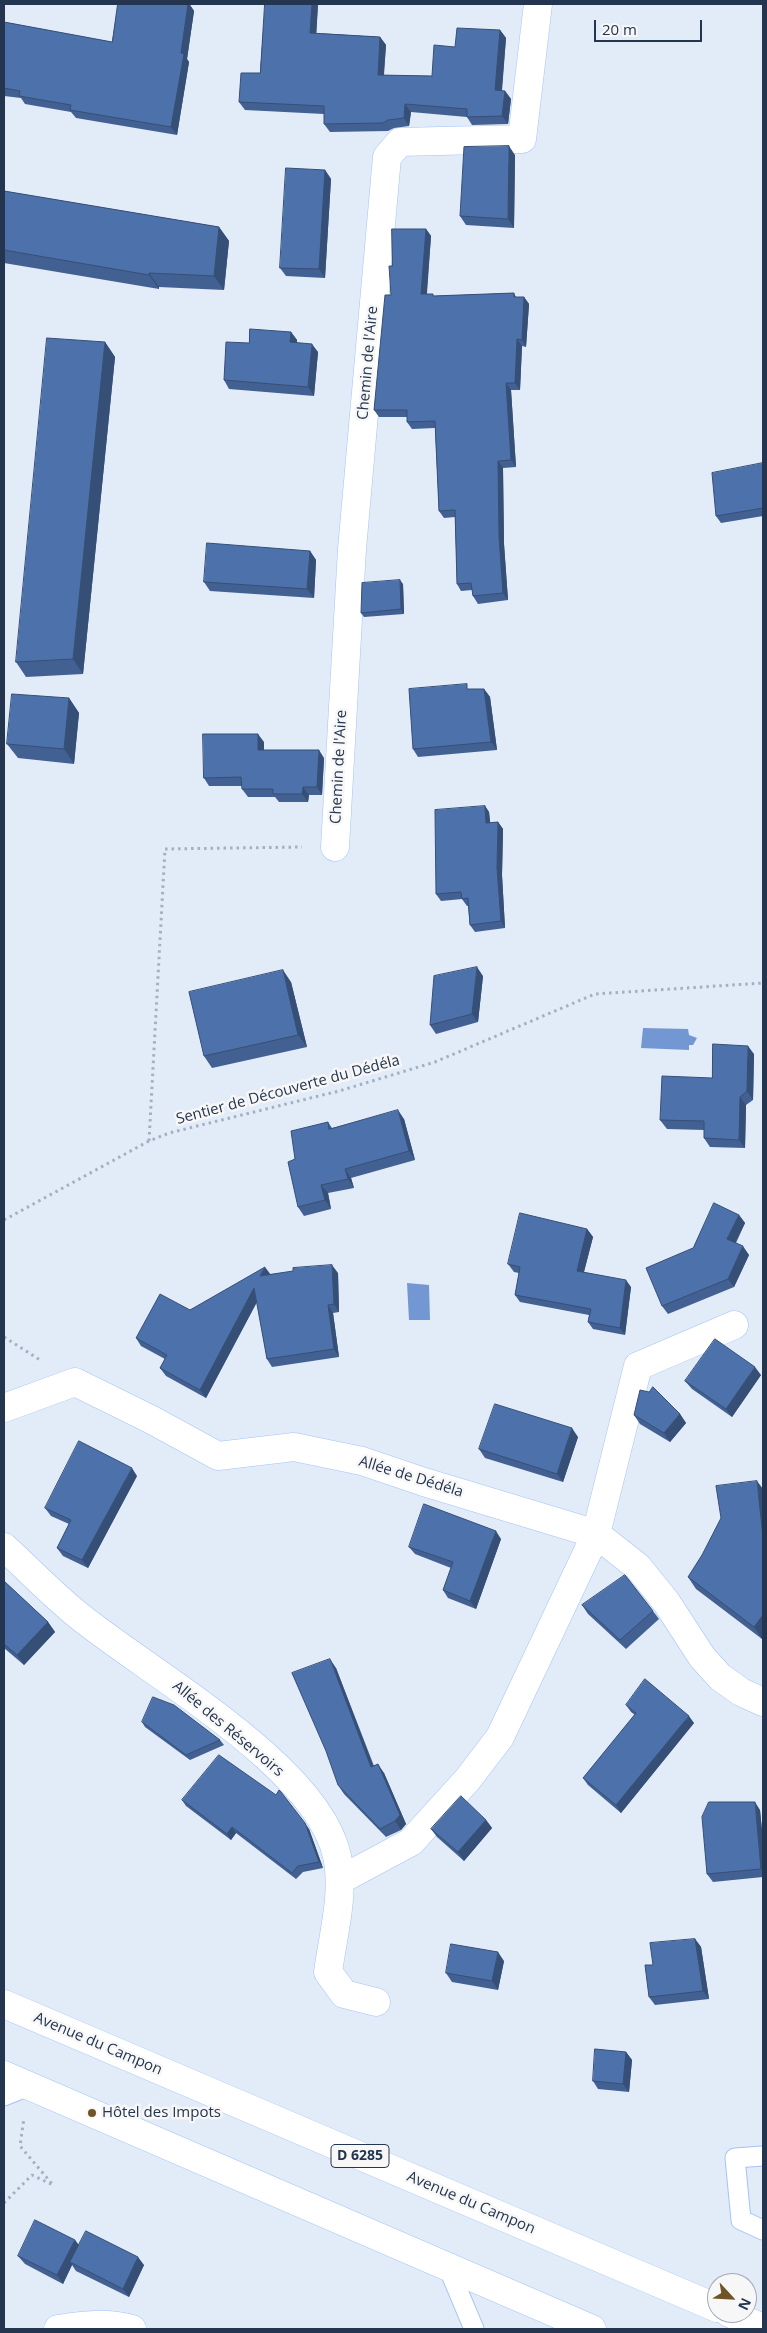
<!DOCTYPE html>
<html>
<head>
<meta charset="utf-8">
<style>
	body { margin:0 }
	#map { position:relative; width:767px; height:2333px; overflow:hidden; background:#e2ebf8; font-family:"Open Sans",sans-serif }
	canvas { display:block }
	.frame { position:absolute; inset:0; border:5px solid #24354f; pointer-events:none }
	.north { position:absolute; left:707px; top:2273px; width:50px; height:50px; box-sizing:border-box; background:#f7f7f7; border:1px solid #a3a9b4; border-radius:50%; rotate:115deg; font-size:14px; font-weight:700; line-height:20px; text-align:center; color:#24354f }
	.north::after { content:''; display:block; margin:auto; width:18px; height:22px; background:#6e5426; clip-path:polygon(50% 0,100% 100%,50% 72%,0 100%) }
	.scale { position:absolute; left:594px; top:20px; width:108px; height:22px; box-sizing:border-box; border:2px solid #24354f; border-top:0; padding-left:6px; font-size:15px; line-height:18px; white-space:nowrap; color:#24354f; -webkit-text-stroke:4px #f7f7f7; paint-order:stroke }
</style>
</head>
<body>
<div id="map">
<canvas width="767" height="2333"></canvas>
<div class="frame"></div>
<div class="north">N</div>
<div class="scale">20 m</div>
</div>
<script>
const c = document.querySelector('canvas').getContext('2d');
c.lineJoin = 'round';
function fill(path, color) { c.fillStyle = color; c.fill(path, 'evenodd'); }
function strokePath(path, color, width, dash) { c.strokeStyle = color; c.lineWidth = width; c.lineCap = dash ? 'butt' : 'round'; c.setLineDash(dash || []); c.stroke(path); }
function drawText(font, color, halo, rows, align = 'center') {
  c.font = font + ' "Open Sans",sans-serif'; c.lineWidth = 5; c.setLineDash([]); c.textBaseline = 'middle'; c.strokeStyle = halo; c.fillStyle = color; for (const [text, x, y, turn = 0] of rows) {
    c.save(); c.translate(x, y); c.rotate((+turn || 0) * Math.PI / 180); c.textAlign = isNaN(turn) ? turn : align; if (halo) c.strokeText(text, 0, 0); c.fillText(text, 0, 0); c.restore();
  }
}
fill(new Path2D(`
	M643,1028L688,1029L689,1035L697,1038L693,1045H689V1050L641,1048Z
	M407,1283L429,1285L430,1320H409Z`), '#7297d3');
const service = new Path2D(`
	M4,2096L29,2086
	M763,2156L735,2158L741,2220L763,2230
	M448,2267L474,2329`);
const minor = new Path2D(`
	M335,847L352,549L387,157L400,142L522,139L538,4
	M4,1408L75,1382L152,1420L218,1456L294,1447L362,1461L424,1482L596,1534L638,1567L667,1603L702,1657L720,1677L741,1692L763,1702
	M4,1547C27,1568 49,1591 73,1611C143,1670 317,1764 337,1856C345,1893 333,1935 328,1972L344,1994L376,2002
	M340,1880L411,1842L468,1779L500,1737L596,1534L638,1366L734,1325
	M58,2329C83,2325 107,2322 132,2329`);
const primary = new Path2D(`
	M4,2004L717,2308
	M4,2075L592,2329
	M729,2313L763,2328`);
strokePath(service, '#a2c4f8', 21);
strokePath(minor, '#a2c4f8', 29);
strokePath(primary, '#a2c4f8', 29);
strokePath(new Path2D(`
	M149,1141L165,849L302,847
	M4,1220L149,1141L169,1133L339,1091L435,1062L595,994L763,983
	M4,1337L40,1360
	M4,2203L32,2175L53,2185L20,2146L24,2118`), '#a4b0c1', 3, [2.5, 4]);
strokePath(service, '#fff', 19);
strokePath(minor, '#fff', 28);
strokePath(primary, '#fff', 28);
fill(new Path2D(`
	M118,4H191L190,5L194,11L187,59L189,62L177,135L76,118L71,112L25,104L21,98L4,96V22L112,42Z
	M265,4H318L316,33L380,37L386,45L384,75L432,76L455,47L500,30L506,38L502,91H505L511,99L508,124L472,125L467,117L411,112L409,126L394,128L388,131L330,132L324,124V114L245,110L239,102L260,73Z
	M515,155L514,228L466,225L460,216Z
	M325,170L331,179L325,278L286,276L280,268Z
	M4,191L219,227L229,241L224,290L159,287V289L4,263Z
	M426,229L431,236L427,294L434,296L514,293L516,297H524L529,304L526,347L522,346L520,390H511L516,467L503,468L504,544L508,600L478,604L473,596L472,590L461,591L457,584L455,517L444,518L439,511L435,428L412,429L407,422V417H379L374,410L391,295L392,266Z
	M291,332L297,340V343L318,352L314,396L229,389L224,380L249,343Z
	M105,342L115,357L83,674L26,677L16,662Z
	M763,463V516L721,523L716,516Z
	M310,551L316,560L314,598L210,591L204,582Z
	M403,584L404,614L364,617L361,613Z
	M470,689H484L490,697L497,750L418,757L413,749Z
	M69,698L79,713L74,764L18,758L7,744Z
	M264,742V750L324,758L322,795H309L308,802H279L275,797H248L242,789V786H209L204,778Z
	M485,806L489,812L490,823L498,822L503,829L502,875L505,928L475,932L470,925L468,906H467L462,899L441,901L436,894Z
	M483,976L478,1022L436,1034L430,1025Z
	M291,982L307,1047L212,1068L204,1056Z
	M754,1054L753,1100L746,1105L745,1148L710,1147L704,1138V1130L667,1129L660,1120L712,1078Z
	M404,1119L415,1160L351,1178L354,1188L328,1193L331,1209L304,1216L298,1207L295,1159L328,1122L332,1128Z
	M739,1215L745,1223L736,1243L749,1255L734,1287L668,1314L662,1306L693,1248Z
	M587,1229L593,1237L584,1272L631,1287L625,1335L593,1329L588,1322L589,1315L520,1302L515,1295L519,1273L514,1272L508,1264Z
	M338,1273L339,1312L333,1313L339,1357L272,1367L267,1359L257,1302L206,1398L166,1376L160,1368L165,1359L141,1346L136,1338L190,1310L270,1274Z
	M761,1375L732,1417L692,1389L685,1381Z
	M680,1414L686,1423L670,1442L640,1424L634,1415Z
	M578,1437L563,1482L485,1458L479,1449Z
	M137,1476L88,1568L63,1556L57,1548L69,1524L51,1516L45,1508Z
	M763,1489V1638L762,1639L696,1589L688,1577Z
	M501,1539L476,1609L448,1598L443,1590L451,1568L415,1554L409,1547Z
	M4,1581L48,1622L55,1632L24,1665L4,1648Z
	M582,1605L653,1611L659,1619L626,1649L588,1614Z
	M336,1668L374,1766L384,1773L406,1824L401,1830L386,1837L344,1794L338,1785Z
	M626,1705L694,1723L621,1813L588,1785L583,1778L635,1715L631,1712Z
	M142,1722L220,1740L224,1745L190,1760L145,1727Z
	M182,1800L309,1829L323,1868L303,1872L296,1879L236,1833L231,1840L186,1806Z
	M760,1810L763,1841V1877L713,1882L707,1874Z
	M486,1820L492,1828L464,1861L437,1837L431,1829Z
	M695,1939L701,1947L709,1999L655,2005L649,1997L653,1965Z
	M504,1961L498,1990L452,1982L446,1973Z
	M626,2052L632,2060L629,2092L598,2089L593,2081Z
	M75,2240L79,2246L144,2265L129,2297L76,2271L72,2265L63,2284L25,2264L18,2256Z`), '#426192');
fill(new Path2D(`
	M186,4H191L190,5L194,11L187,59L189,62L177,135L171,127L181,53Z
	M312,4H318L316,41L310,33Z
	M500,30L506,38L501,98L495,90Z
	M380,37L386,45L383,83L378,75Z
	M505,91L511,99L508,124L502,116Z
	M405,104L411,112L409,126L404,118Z
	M509,146L515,155L514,228L508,219Z
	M325,170L331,179L325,278L319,269Z
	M219,227L229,241L224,290L214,276Z
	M426,229L431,236L426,301L421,294Z
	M149,273L159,287V289L149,275Z
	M524,297L529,304L526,347L522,340Z
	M291,332L297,340L296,350L290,342Z
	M517,339L522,346L520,390L515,383Z
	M105,342L115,357L83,674L73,659Z
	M312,344L318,352L314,396L308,387Z
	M506,383L511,390L516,467L511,460Z
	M498,461L503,468L504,544L508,600L503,593L499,537Z
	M310,551L316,560L314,598L307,589Z
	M400,580L403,584L404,614L401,609Z
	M484,689L490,697L497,750L491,742Z
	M69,698L79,713L74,764L64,749Z
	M258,734L264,742V758L258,750Z
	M319,750L324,758L322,795L317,787Z
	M303,787L309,795L308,802L302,794Z
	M485,806L489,812L491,830L486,823Z
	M498,822L503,829L502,875L505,928L501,921L497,868Z
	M477,967L483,976L478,1022L472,1014Z
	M283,970L291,982L307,1047L298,1035Z
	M748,1046L754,1054L753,1100L747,1091Z
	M740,1097L746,1105L745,1148L739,1140Z
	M398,1110L404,1119L415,1160L409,1151Z
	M345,1169L351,1178L354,1188L348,1179Z
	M321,1185L328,1193L331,1209L325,1200Z
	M739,1215L745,1223L733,1247L727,1239Z
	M587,1229L593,1237L582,1279L577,1271Z
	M743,1246L749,1255L734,1287L728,1279Z
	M332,1265L338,1273L339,1312L334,1304Z
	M265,1267L271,1275L260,1276Z
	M626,1280L631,1287L625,1335L620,1328Z
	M254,1288L260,1296L206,1398L200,1390Z
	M328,1305L333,1313L339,1357L334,1349Z
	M755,1367L761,1375L732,1417L726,1409Z
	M680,1414L686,1423L670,1442L664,1433Z
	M572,1428L578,1437L563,1482L557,1474Z
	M132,1468L137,1476L88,1568L82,1560Z
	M757,1481L763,1489V1537Z
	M496,1531L501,1539L476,1609L470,1601Z
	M763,1615V1638L762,1639L754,1627Z
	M48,1622L55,1632L24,1665L17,1655Z
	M330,1659L336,1668L377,1776L371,1767Z
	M689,1716L694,1723L621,1813L616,1805Z
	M378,1764L384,1773L406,1824L401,1830L395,1821Z
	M755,1802L760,1810L763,1841V1872L761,1869Z
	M486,1820L492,1828L464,1861L458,1852Z
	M305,1823L309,1829L323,1868L319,1862Z
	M232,1827L236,1833L231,1840L227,1834Z
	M695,1939L701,1947L709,1999L703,1991Z
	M498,1952L504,1961L498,1990L492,1981Z
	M626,2052L632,2060L629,2092L623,2084Z
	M75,2240L81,2248L70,2262L72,2265L63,2284L57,2275Z
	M138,2257L144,2265L129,2297L123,2289Z`), '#364f77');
const building = new Path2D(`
	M118,4H188L181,53L184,54L171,127L70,110L71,105L19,96L20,91L4,88V22L112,42Z
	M265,4H312L310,33L380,37L378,75L432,76L434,45L455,47L457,28L500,30L495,90L505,91L502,116L467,117V109L405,104L404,118L388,120L383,123L324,124V106L239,102L241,73H260Z
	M509,146L508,219L460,216L464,147Z
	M286,168L325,170L319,269L280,268Z
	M4,191L219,227L214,276L149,273V275L4,250Z
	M392,229H426L421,294H433V296L514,293V297H524L522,340L517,339L515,383H506L511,460L498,461L499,537L503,593L473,596L471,583L457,584L455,510L439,511L435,421L407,422V410H374L385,295H391L389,266H392Z
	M250,329L291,332L290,342L312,344L308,387L224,380L226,342L249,343Z
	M47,338L105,342L73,659L16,662Z
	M763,463V508L716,516L712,473Z
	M207,543L310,551L307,589L204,582Z
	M400,580L401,609L361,613L362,583Z
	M467,684V689H484L491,742L413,749L409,689Z
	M12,694L69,698L64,749L7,744Z
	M203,734H258V750H319L317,787H303L302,794H273V789H242L241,777L204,778Z
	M485,806L486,823L498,822L497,868L501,921L470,925L468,898L462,899L461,892L436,894L435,810Z
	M477,967L472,1014L430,1025L434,976Z
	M283,970L298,1035L204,1056L189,992Z
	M713,1044L748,1046L747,1091L740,1097L739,1140L704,1138V1121L660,1120L662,1076L712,1078Z
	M398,1110L409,1151L345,1169L348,1179L321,1185L325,1200L298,1207L288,1162L295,1159L291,1131L328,1122L329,1129Z
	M714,1203L739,1215L727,1239L743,1246L728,1279L662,1306L646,1268L693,1248Z
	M520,1213L587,1229L577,1271L626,1280L620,1328L588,1322L591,1309L515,1295L520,1267L508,1264Z
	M332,1265L334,1304L328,1305L334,1349L267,1359L254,1288L200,1390L160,1368L167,1355L136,1338L160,1294L190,1310L265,1267L260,1276L293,1271V1268Z
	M715,1339L755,1367L726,1409L685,1381Z
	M653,1387L680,1414L664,1433L634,1415L640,1390L649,1392Z
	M495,1404L572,1428L557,1474L479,1449Z
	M79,1441L132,1468L82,1560L57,1548L71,1520L45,1508Z
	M757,1481L763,1537V1615L754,1627L688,1577L702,1555L721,1518L716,1486Z
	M424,1504L496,1531L470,1601L443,1590L453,1562L409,1547Z
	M625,1575L653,1611L620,1640L582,1605Z
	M4,1581L48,1622L17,1655L4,1644Z
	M330,1659L371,1767L378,1764L400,1815L395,1821L380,1829L338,1785L326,1751L292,1673Z
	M645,1679L689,1716L616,1805L583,1778L636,1713L626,1705Z
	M153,1697L174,1705L220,1740L186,1755L142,1722Z
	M219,1755L276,1795L279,1790L281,1792L305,1823L319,1862L298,1866L292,1873L232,1827L227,1834L182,1800Z
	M461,1796L486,1820L458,1852L431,1829Z
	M709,1802H755L761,1869L707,1874L702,1817Z
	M695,1939L703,1991L649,1997L645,1965H653L650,1943Z
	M451,1944L498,1952L492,1981L446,1973Z
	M595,2049L626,2052L623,2084L593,2081Z
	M35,2220L75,2240L57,2275L18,2256Z
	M86,2231L138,2257L123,2289L70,2262Z`);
fill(building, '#4d71aa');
strokePath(building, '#364f77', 1);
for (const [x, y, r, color] of [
	[92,2113,5,"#6e5426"]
]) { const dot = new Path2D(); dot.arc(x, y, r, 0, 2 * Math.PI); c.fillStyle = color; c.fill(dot); strokePath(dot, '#f7f7f7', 2); }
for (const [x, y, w] of [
	[360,2156,58]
]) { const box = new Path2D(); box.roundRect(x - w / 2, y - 11.5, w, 23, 4); c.fillStyle = '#f7f7f7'; c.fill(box); strokePath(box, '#24354f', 1); }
drawText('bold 14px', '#24354f', null, [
	["D 6285",360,2156]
]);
drawText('15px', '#24354f', '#f7f7f7', [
	["Chemin de l'Aire",368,363,-85],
	["Chemin de l'Aire",339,767,-87],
	["Sentier de Découverte du Dédéla",288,1090,-15],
	["Allée de Dédéla",411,1477,17],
	["Allée des Réservoirs",228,1729,40],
	["Avenue du Campon",98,2044,23],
	["Avenue du Campon",471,2203,23]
]);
drawText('15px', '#24354f', '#f7f7f7', [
	["Hôtel des Impots",102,2113]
], 'left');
</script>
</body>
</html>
